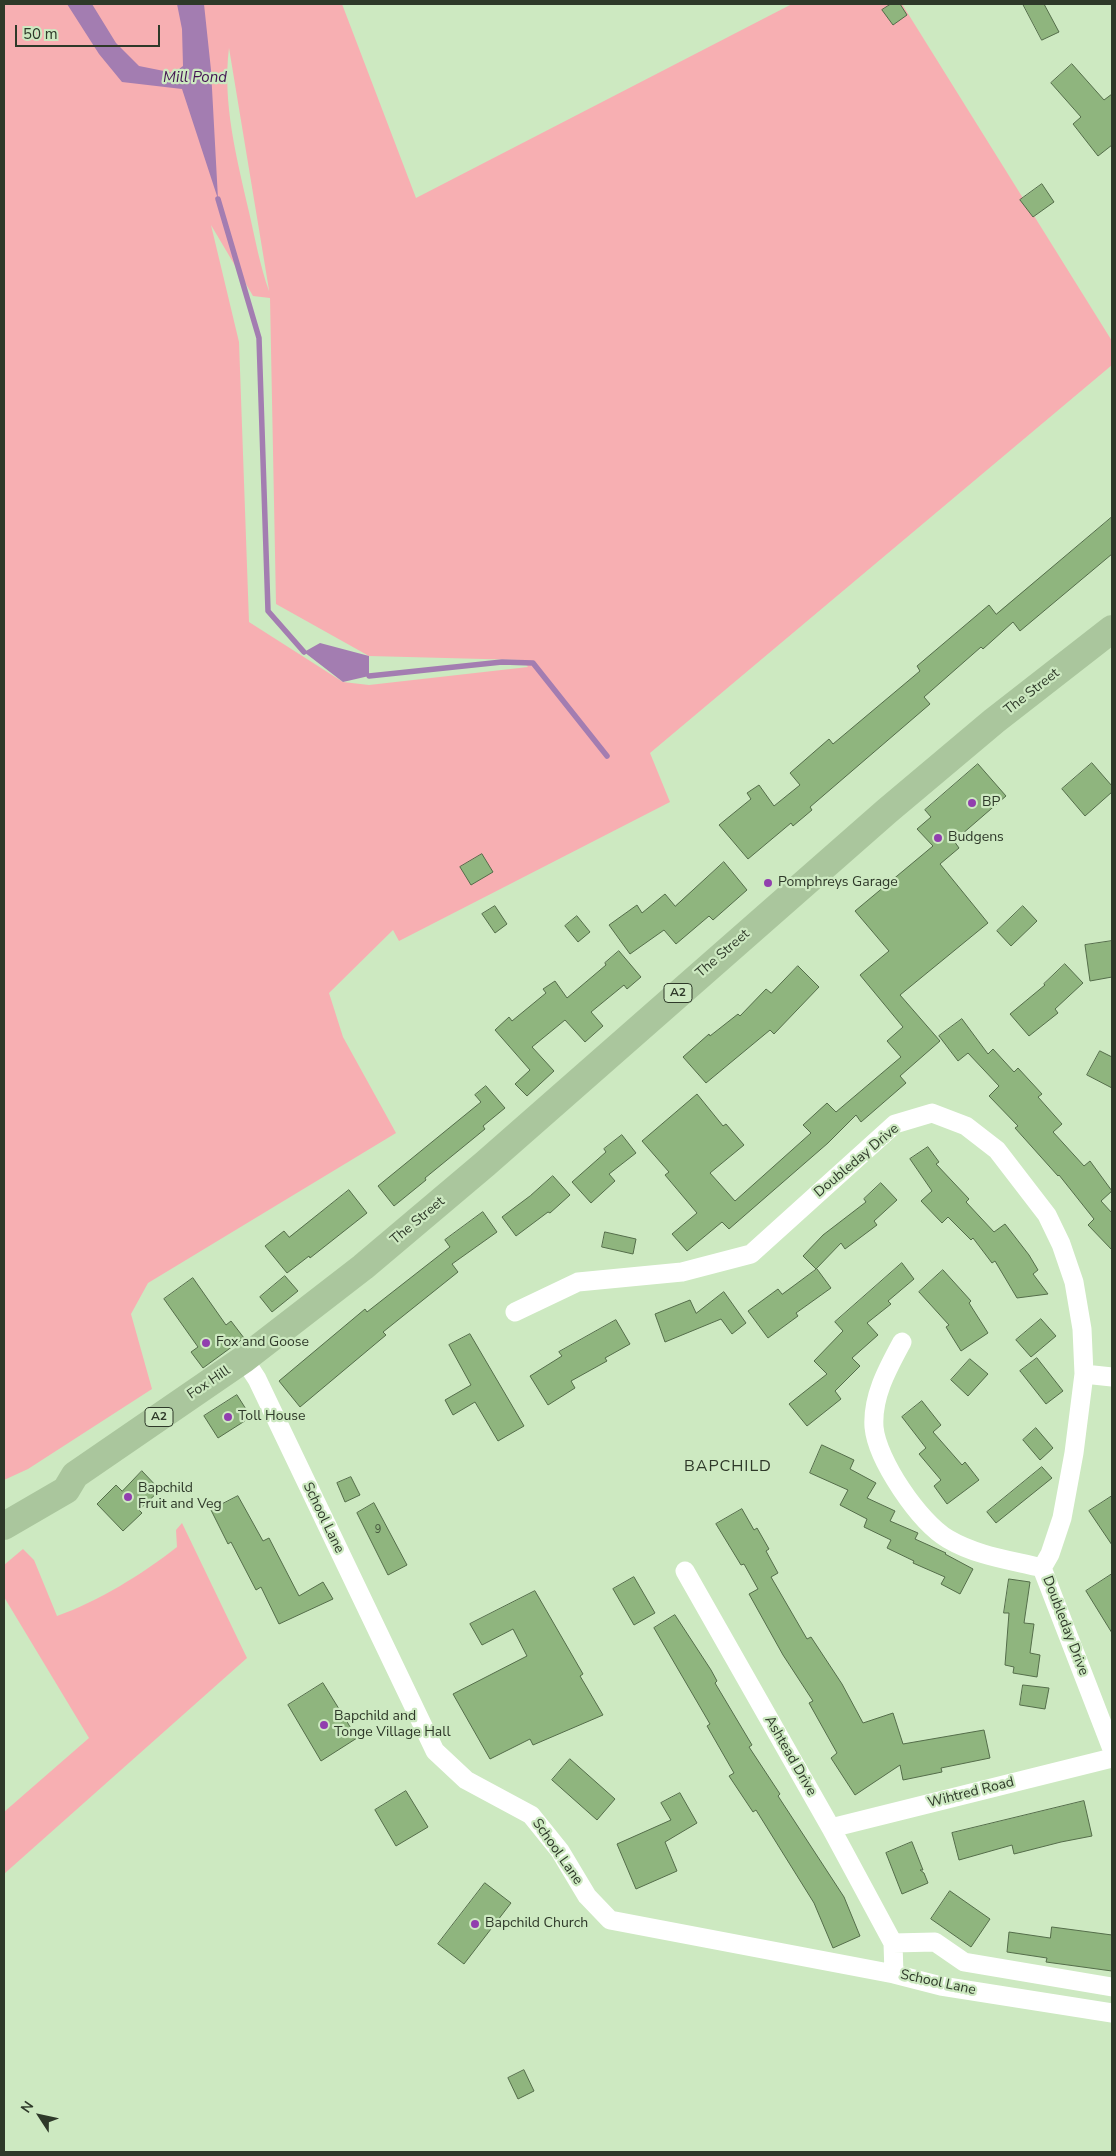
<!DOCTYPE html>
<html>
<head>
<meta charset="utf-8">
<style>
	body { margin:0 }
	#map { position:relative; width:1116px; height:2156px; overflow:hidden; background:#cde9c1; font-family:"Nunito Sans",sans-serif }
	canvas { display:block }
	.frame { position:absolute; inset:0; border:5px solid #2e3929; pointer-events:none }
	.north { position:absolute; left:15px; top:2091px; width:50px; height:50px; -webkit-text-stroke:4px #cde9c1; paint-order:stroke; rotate:305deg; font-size:14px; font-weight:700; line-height:20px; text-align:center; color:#2e3929 }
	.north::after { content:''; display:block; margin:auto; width:18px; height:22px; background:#2e3929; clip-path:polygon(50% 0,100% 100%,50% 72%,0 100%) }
	.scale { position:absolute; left:15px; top:25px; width:145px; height:22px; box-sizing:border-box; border:2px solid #2e3929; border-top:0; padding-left:6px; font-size:15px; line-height:18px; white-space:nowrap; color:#2e3929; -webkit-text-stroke:4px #cde9c1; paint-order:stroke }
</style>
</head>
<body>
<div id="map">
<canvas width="1116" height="2156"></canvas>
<div class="frame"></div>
<div class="north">N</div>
<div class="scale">50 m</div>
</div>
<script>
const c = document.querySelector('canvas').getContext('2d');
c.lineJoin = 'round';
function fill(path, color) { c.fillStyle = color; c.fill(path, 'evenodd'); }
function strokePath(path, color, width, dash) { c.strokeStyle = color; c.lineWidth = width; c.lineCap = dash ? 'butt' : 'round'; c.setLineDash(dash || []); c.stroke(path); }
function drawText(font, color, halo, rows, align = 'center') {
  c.font = font + ' "Nunito Sans",sans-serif'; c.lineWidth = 4.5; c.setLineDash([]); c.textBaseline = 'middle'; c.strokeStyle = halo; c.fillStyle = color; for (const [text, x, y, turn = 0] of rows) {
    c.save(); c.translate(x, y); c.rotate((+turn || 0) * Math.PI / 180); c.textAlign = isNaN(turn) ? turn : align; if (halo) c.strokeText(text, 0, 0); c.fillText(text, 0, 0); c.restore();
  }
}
fill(new Path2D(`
	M4,4H342L416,198L792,4H902L1112,341V365L650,753L670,802L399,941L393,930L329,993L343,1037L396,1133L148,1283L131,1314L152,1389L28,1469L4,1480ZM229,48L269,290V291C260,266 255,238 249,212C237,159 222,103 229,48ZM211,225L253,296L270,298L276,604L369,656L522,660L528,667L369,685L343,682L249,622L239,342Z
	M182,1523L247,1658L4,1874V1812L89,1738L4,1597V1565L23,1549L34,1560L57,1616C99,1601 141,1575 177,1547L176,1530Z`), '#f7afb2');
fill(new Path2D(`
	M67,4H92L116,43L139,66L174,73L183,66L182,29L177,4H204L211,70L218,199L182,89L122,82L99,54Z
	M320,643L369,656V676L343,682L304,652Z`), '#a37db1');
strokePath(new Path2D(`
	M218,199L259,338L268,611L304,652
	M369,676L502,662L533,663L607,756`), '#a37db1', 5.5);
const building = new Path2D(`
	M891,4H900L907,15L893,25L882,10Z
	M1023,4H1044L1059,32L1042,40Z
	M1072,64L1104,100L1112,94V145L1098,156L1073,124L1081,117L1051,83Z
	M1042,184L1054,202L1033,217L1020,200Z
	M1112,517V554L1020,631L1013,622L983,649L981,647L924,697L930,704L810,807L812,810L793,826L791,823L748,859L719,825L751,799L747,793L759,785L774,806L800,785L790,773L829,739L833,744L920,671L917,666L989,605L996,614Z
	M1092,763L1112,786V792L1085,816L1062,789Z
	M978,764L1006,796L954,841L959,848L940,864L988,923L900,995L940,1041L900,1076L906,1083L861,1122L856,1115L828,1143L729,1229L722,1222L687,1251L672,1234L697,1213L665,1175L669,1172L642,1141L697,1094L723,1126L726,1124L744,1145L710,1173L735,1201L811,1133L803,1125L827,1103L836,1112L901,1057L887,1041L903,1027L860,975L889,951L855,911L933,846L917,829L931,817L925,810Z
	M482,854L493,872L471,885L460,867Z
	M724,862L747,890L713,920L709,916L676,944L664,930L630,954L609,925L637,905L642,913L665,894L675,906Z
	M495,906L507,924L495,933L482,914Z
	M1023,906L1037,921L1011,946L997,931Z
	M577,916L590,932L578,942L565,926Z
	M1112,941V977L1090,981L1085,945Z
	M619,951L641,977L627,989L624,985L591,1012L603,1026L585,1042L565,1020L532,1047L554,1071L527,1096L515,1084L530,1070L495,1030L509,1017L512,1021L546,993L543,989L555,981L567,998L606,965L605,963Z
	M1065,964L1083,983L1055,1009L1058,1013L1029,1036L1010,1014L1045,985L1044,984Z
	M798,966L819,987L774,1034L770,1030L706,1083L683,1057L709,1034L710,1036L738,1014L740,1016L766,989L771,993Z
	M962,1019L988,1054L993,1049L1014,1072L1018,1068L1042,1094L1038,1097L1062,1124L1053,1132L1084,1166L1090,1161L1112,1191L1101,1201L1112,1213V1250L1088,1225L1094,1219L1059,1175L1058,1176L1015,1128L1018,1126L989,1096L999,1086L968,1053L958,1061L939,1036Z
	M1100,1051L1112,1057V1088L1087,1075Z
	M486,1086L505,1108L483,1126L485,1129L425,1178L426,1180L394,1206L378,1186L481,1102L475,1095Z
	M622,1135L636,1153L609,1174L615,1181L591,1203L572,1182L606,1152L604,1149Z
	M928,1147L939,1162L936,1164L969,1199L966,1202L994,1232L1005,1224L1029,1255L1038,1270L1033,1274L1048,1294L1017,1298L995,1261L992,1263L973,1238L971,1240L948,1217L942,1223L921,1201L932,1191L910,1159Z
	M553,1176L570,1195L550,1213L548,1212L516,1236L502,1217L530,1196Z
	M881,1183L897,1200L874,1221L877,1225L845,1249L841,1243L816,1269L803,1256L823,1235L866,1202L864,1199Z
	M349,1190L367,1213L310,1258L309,1256L287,1273L265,1246L284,1231L289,1237Z
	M483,1212L497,1232L452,1264L458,1272L383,1332L386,1335L300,1407L279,1381L365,1309L367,1312L450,1247L445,1240Z
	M605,1232L636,1239L633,1254L602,1247Z
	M902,1263L914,1279L888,1301L891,1304L867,1323L878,1335L852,1358L860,1366L835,1391L841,1399L807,1426L789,1404L827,1374L814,1361L843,1331L835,1322Z
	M817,1269L831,1288L796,1313L798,1316L768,1338L748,1311L778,1289L782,1294Z
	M943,1270L971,1301L969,1303L988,1333L961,1351L946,1327L949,1325L919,1292Z
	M285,1276L298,1291L272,1312L260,1297Z
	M193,1278L226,1325L231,1321L244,1338L203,1368L191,1352L198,1347L164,1299Z
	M724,1292L746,1323L732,1334L721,1319L665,1342L655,1314L690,1300L696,1313Z
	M1041,1319L1056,1336L1031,1357L1016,1340Z
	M616,1320L630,1344L605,1358L607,1361L571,1381L575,1388L548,1405L530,1376L562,1356L559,1352Z
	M470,1334L524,1426L498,1441L475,1402L453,1415L445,1400L471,1385L449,1345Z
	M1037,1358L1063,1391L1046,1404L1020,1371Z
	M970,1359L988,1374L968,1396L951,1380Z
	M237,1395L251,1417L218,1438L204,1416Z
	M922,1401L941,1425L933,1432L962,1465L965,1462L979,1480L947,1504L934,1486L941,1480L919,1454L926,1448L902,1417Z
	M1036,1428L1053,1448L1040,1460L1023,1440Z
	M822,1445L854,1460L850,1469L876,1483L867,1498L895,1511L890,1521L918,1533L915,1539L946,1553L945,1554L973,1569L960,1594L941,1584L945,1577L913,1563L914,1561L887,1548L891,1540L864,1527L867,1519L840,1505L848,1490L810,1473Z
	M1042,1467L1052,1478L996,1523L987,1512Z
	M142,1471L160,1490L139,1510L142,1513L123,1531L97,1504L116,1485L122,1491Z
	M351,1477L360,1495L345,1502L337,1483Z
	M238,1496L263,1541L269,1538L299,1596L323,1582L333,1599L279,1624L261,1587L256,1590L231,1542L228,1544L211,1510Z
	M1112,1496V1545L1089,1511Z
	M374,1503L407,1565L388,1575L357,1513Z
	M742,1509L754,1530L757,1528L769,1549L766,1551L778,1573L771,1577L807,1639L811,1637L842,1684L863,1723L893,1713L903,1744L984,1730L990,1758L941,1768L942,1772L903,1780L900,1765L855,1795L831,1758L837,1753L809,1703L813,1701L783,1655L749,1594L758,1589L744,1564L741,1565L716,1524Z
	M1112,1574V1633L1086,1591Z
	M634,1577L655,1613L634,1625L613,1589Z
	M1009,1579L1030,1582L1024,1623L1034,1624L1030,1653L1040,1655L1037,1677L1013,1673L1014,1667L1005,1665L1009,1613H1004Z
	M535,1591L583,1674L580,1676L603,1715L533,1745L530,1739L490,1759L453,1694L527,1656L513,1629L482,1645L470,1624Z
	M675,1615L711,1670L717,1681L715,1683L752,1745L749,1747L780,1794L778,1796L844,1897L860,1936L833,1948L814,1903L756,1810L753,1812L729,1776L734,1773L707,1726L710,1724L654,1628Z
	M323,1683L357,1738L321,1761L288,1705Z
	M1023,1685L1049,1688L1045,1709L1020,1705Z
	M570,1759L615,1799L597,1820L552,1780Z
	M406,1791L428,1827L396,1846L375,1810Z
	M680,1793L697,1823L665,1842L677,1871L636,1889L617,1844L671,1820L661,1803Z
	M1084,1801L1092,1836L1061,1842L1014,1854L1012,1845L959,1860L952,1833Z
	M912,1842L923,1870H920L924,1873L928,1883L902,1894L886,1853Z
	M485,1883L511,1903L464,1964L438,1944Z
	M950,1891L990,1919L971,1947L931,1919Z
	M1052,1927L1112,1935V1971L1046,1962L1047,1958L1007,1952L1009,1932L1050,1938Z
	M524,2070L534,2091L518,2099L508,2078Z`);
fill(building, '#8fb57e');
strokePath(building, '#546d4a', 1);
strokePath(new Path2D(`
	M515,1312L578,1282L682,1272L751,1254L895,1124L932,1113L966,1126L997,1150L1047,1215L1061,1244L1074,1282L1082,1329L1084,1374L1074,1453L1062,1518L1050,1554L1042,1568L1112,1749
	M902,1342C888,1368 872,1396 874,1427C877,1460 919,1522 948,1539C977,1556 1010,1560 1042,1568
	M244,1359L257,1379L435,1751L466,1780L531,1815L560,1851L587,1896L610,1920L894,1974L941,1986L1112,2013
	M1084,1374L1112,1377
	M685,1571L831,1828L893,1943L894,1974
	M831,1828L1112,1758
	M893,1943L935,1942L964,1962L1112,1987`), '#fff', 19);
strokePath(new Path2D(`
	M4,1526L66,1490L75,1475L244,1359L363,1267L485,1164L887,811L994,721L1112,629`), '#aac69d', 28);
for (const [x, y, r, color] of [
	[972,803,5,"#913fae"],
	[938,838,5,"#913fae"],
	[768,883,5,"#913fae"],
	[206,1343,5,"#913fae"],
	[228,1417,5,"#913fae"],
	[128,1497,5,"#913fae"],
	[324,1725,5,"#913fae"],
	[475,1924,5,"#913fae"]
]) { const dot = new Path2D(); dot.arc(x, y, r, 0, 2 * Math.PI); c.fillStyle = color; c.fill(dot); strokePath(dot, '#cde9c1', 2); }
drawText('11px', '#46583e', null, [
	["9",378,1530]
]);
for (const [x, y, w] of [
	[678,993,28],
	[159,1417,28]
]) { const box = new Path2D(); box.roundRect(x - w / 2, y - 9.5, w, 19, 4); c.fillStyle = '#cde9c1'; c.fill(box); strokePath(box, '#2e3929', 1); }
drawText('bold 12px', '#2e3929', null, [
	["A2",678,993],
	["A2",159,1417]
]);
drawText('14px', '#2e3929', '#cde9c1', [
	["The Street",1032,692,-38],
	["The Street",723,954,-41],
	["Doubleday Drive",857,1161,-40],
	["The Street",418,1221,-40],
	["Fox Hill",209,1383,-34],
	["School Lane",323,1518,64],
	["Doubleday Drive",1065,1626,69],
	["Ashtead Drive",790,1756,60],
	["Wihtred Road",971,1793,-14],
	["School Lane",557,1852,55],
	["School Lane",938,1983,12]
]);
drawText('14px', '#2e3929', '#cde9c1', [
	["BP",982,803],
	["Budgens",948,838],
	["Pomphreys Garage",778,883],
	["Fox and Goose",216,1343],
	["Toll House",238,1417],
	["Bapchild",138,1489],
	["Fruit and Veg",138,1505],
	["Bapchild and",334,1717],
	["Tonge Village Hall",334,1733],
	["Bapchild Church",485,1924]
], 'left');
drawText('italic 15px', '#431353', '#cde9c1', [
	["Mill Pond",195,78]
]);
c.letterSpacing = '1px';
drawText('16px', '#2e3929', '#cde9c1', [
	["BAPCHILD",728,1467]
]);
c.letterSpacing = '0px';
</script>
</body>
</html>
